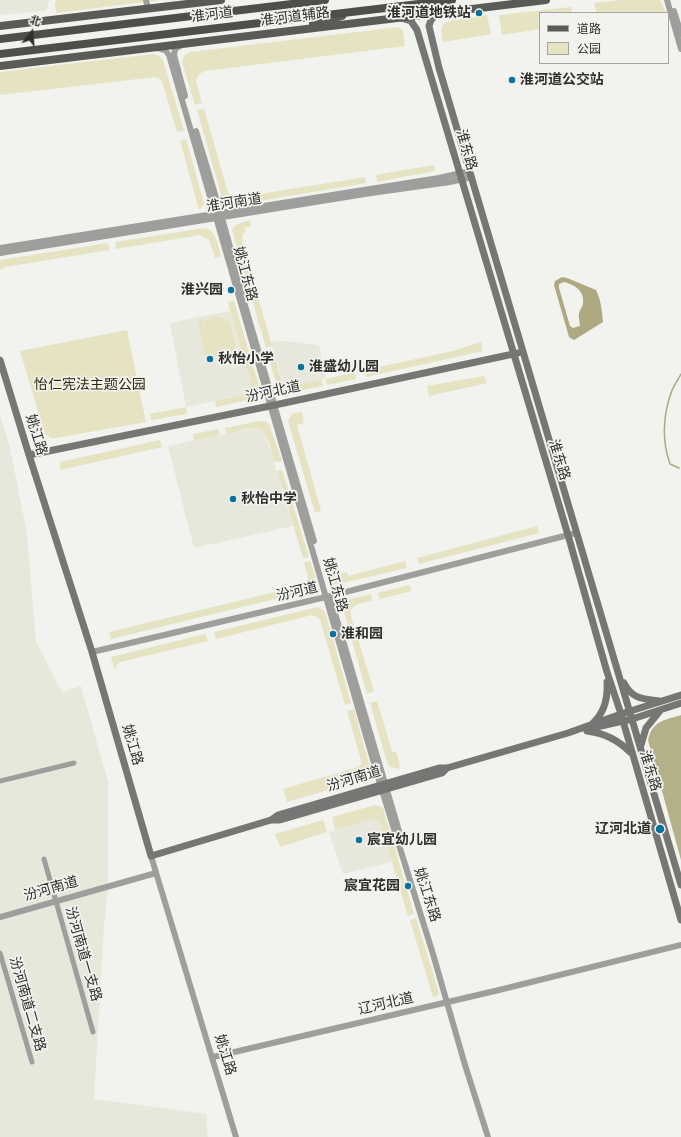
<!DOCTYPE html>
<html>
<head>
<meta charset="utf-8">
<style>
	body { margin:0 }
	#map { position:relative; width:681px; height:1137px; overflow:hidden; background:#f2f2ee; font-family:Manrope,"Noto Sans SC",sans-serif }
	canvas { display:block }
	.legend { position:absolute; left:539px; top:12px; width:130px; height:52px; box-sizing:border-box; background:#f2f2ee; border:1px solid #a4a4a1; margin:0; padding:5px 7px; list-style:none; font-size:12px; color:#2f2f2d }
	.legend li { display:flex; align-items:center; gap:8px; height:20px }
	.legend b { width:20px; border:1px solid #a4a4a1 }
	.north { position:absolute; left:12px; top:12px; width:40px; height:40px; -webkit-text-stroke:3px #f2f2ee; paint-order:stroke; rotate:17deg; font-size:11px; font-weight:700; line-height:16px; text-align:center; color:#2f2f2d }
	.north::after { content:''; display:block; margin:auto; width:14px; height:18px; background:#2f2f2d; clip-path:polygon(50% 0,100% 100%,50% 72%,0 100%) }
</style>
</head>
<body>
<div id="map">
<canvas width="681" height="1137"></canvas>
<ul class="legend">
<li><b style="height:5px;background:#5a5a57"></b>道路</li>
<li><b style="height:11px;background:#e5e3c2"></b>公园</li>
</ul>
<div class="north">北</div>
</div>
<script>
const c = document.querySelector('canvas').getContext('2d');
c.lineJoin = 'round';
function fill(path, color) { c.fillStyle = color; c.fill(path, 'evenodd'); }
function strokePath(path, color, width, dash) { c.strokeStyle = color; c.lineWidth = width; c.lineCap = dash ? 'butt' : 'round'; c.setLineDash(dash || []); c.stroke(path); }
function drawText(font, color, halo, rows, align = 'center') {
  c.font = font + ' Manrope,"Noto Sans SC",sans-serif'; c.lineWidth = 3.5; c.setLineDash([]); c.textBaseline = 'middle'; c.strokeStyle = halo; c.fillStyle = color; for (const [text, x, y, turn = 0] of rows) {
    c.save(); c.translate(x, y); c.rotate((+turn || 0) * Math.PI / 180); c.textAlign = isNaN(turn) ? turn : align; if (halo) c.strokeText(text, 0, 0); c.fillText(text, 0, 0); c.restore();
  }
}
fill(new Path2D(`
	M0,0H49L46,11L0,15Z
	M230,311L251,385L249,391L247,394L186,407L170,323Z
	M284,341L319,345L326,379L290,386L284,383L282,379L271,342Z
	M0,414L10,448L27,534L36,642L62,692L81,686L108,782V888L104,926L94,1099L207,1114L206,1122L208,1137H0Z
	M255,428L260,430L266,436L293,526L194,548L168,446Z
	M372,819L377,821L381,825L392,862L343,874L329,832Z`), '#e8e7dc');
fill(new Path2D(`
	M56,0H161L56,13L55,4Z
	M621,0H660L666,13H597L594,3Z
	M571,7L572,13H540V29L502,35L499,15Z
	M487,15L491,34L443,42C442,34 439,27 446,22Z
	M399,27L403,31L405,46L205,71L199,74L196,81L202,103L195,105L182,62L185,55L190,52Z
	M153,54L159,56L163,60L184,131L177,132L162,82L159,78L155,77L0,95V72Z
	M204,109L228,193L236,198L365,177L366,183L230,206L227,205L223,201L197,110Z
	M186,139L204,203L203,206L199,210L180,140Z
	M434,165L435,171L377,182L376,175Z
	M250,220L251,227H245V233L243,234L242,240L272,346L266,348L232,230L235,225Z
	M205,228C217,231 218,246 221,256L215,258L209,240L200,235L116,249L115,242Z
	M108,243L110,250L5,267L0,270V260Z
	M234,301L250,356L243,357L228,302Z
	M212,317C227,315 231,322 233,335C234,339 236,344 235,348C234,361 221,364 211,358L212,363L207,364L198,320L203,319L204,324L206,320Z
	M127,330L146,422L56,438H51L45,434L20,351Z
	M481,342L483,351L366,377L365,370L453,351Z
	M275,356C277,362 279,379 284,383C290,388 313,381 321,380L323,386L287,393L279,390L277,386L268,357Z
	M251,360L261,391L257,398L216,407L215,401L247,394C255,385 247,372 245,362Z
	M355,372L356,379L327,385L326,379Z
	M484,376L487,383L429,396L427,386Z
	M186,407L187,414L151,420L150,414Z
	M302,412L304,423L297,425L321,511L315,513L288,421L293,413Z
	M260,421H265L269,424L282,461L274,462C271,452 269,429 255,428C246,428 236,432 227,434L225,428Z
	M218,429L220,435L194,441L193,434Z
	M160,440L162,447L60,470V462Z
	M282,470L309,557L303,558L277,471Z
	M537,526L539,533L419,564L417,558Z
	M310,561C313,570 319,581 312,590L111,639L109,632L304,585L308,577L304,562Z
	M405,561L407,568L338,584H334L331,576L347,572L348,576Z
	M409,585L412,591L380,599L378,593Z
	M371,594L372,601C364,603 352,603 350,613L374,691L367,694L342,605L343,602L347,600Z
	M318,607L325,612L351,703L345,705L320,620L317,617L312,615L216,639L214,632Z
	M205,634L208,641L120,662L116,666L115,670L111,657Z
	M377,701L392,751L397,753L400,768L398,769L389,766L387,762L370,703Z
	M354,709L370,768V773L365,779L287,802L283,789L358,767L361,764V760L347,711Z
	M375,805L383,808L414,914L408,916L381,825L377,821L372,819L335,830L332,817Z
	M323,820L327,832L280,847L275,834Z
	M416,918L439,993L437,996L433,997L410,920Z`), '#e5e3c2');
fill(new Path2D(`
	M681,715V860L648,740C652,721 665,720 681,715Z`), '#b4b087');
fill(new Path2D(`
	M562,277L567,278L596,290C601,300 602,311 603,322L574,340L569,337L554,285L555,281ZM564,282C575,285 585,291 583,304C582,307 580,310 579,313C578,316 580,322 580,326L573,328L570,326L559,288V284Z`), '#ada980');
strokePath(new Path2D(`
	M679,468L670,464C662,441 663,416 671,393C673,387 678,380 681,374`), '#ada980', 1.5);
strokePath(new Path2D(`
	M0,781L74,763
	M44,859L93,1032
	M0,953L32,1062`), '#9e9e9c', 5);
strokePath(new Path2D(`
	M146,0L148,9
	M667,0L681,49
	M674,11L681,34
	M182,45L175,49L174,55L185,96
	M158,48L165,50L169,55L380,784L433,954L465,1065L488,1137
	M196,131C213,188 231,244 244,302L314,541
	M0,248L439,178L470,171
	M0,253L371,193L450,182L472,177
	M330,596L399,831
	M92,652L330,596L576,533
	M151,856L236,1137
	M0,917L156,873
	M213,1057L499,990L681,945`), '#9e9e9c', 6);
strokePath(new Path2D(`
	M438,13L431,20L429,26L439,68L681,885
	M401,18L411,21L417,30L568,535L607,672L621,714L681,920
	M0,360L29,455L92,652L151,856L271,820H280L442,773L447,768
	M29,455L270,406L518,353
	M624,683C632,699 643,699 659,701
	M593,723C605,712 608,698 607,682
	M592,728L632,719L681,703
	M587,731C604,733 618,740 630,752
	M641,745L646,728L659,712
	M271,820L278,815L439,768H447L568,733L621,714L681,695`), '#767674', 7);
strokePath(new Path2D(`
	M313,24L342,16
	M0,26L221,0
	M0,66L546,0`), '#5a5a57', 8);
strokePath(new Path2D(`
	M0,39L325,0
	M0,54L452,0`), '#4e4e4b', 8);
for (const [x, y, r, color] of [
	[479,13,4,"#09729e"],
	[512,80,4,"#09729e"],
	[231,290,4,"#09729e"],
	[210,359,4,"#09729e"],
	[301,367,4,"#09729e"],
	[233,499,4,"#09729e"],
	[333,634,4,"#09729e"],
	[660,829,5,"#09729e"],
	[359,840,4,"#09729e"],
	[408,886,4,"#09729e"]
]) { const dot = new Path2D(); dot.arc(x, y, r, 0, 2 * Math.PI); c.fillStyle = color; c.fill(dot); strokePath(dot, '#f2f2ee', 1.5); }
drawText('bold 14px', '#2f2f2d', '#f2f2ee', [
	["淮河道地铁站",471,13,"right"],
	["淮河道公交站",520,80],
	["淮兴园",223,290,"right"],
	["秋怡小学",218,359],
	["淮盛幼儿园",309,367],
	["秋怡中学",241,499],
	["淮和园",341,634],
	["辽河北道",651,829,"right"],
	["宸宜幼儿园",367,840],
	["宸宜花园",400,886,"right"]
], 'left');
drawText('14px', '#2f2f2d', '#f2f2ee', [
	["淮河道",212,15,-7],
	["淮河道辅路",295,17,-7],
	["淮东路",466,150,74],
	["淮河南道",234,203,-9],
	["姚江东路",245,274,75],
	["汾河北道",273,392,-12],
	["姚江路",36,435,73],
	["淮东路",559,460,73],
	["姚江东路",335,585,74],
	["汾河道",297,592,-13],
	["姚江路",132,745,74],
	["淮东路",650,771,73],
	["汾河南道",354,779,-17],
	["汾河南道",51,889,-16],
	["姚江东路",427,895,72],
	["汾河南道一支路",83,954,74],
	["汾河南道二支路",27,1004,74],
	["辽河北道",386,1004,-13],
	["姚江路",225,1055,73]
]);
drawText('14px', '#2d2a07', '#f2f2ee', [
	["怡仁宪法主题公园",90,385]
]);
</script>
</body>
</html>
